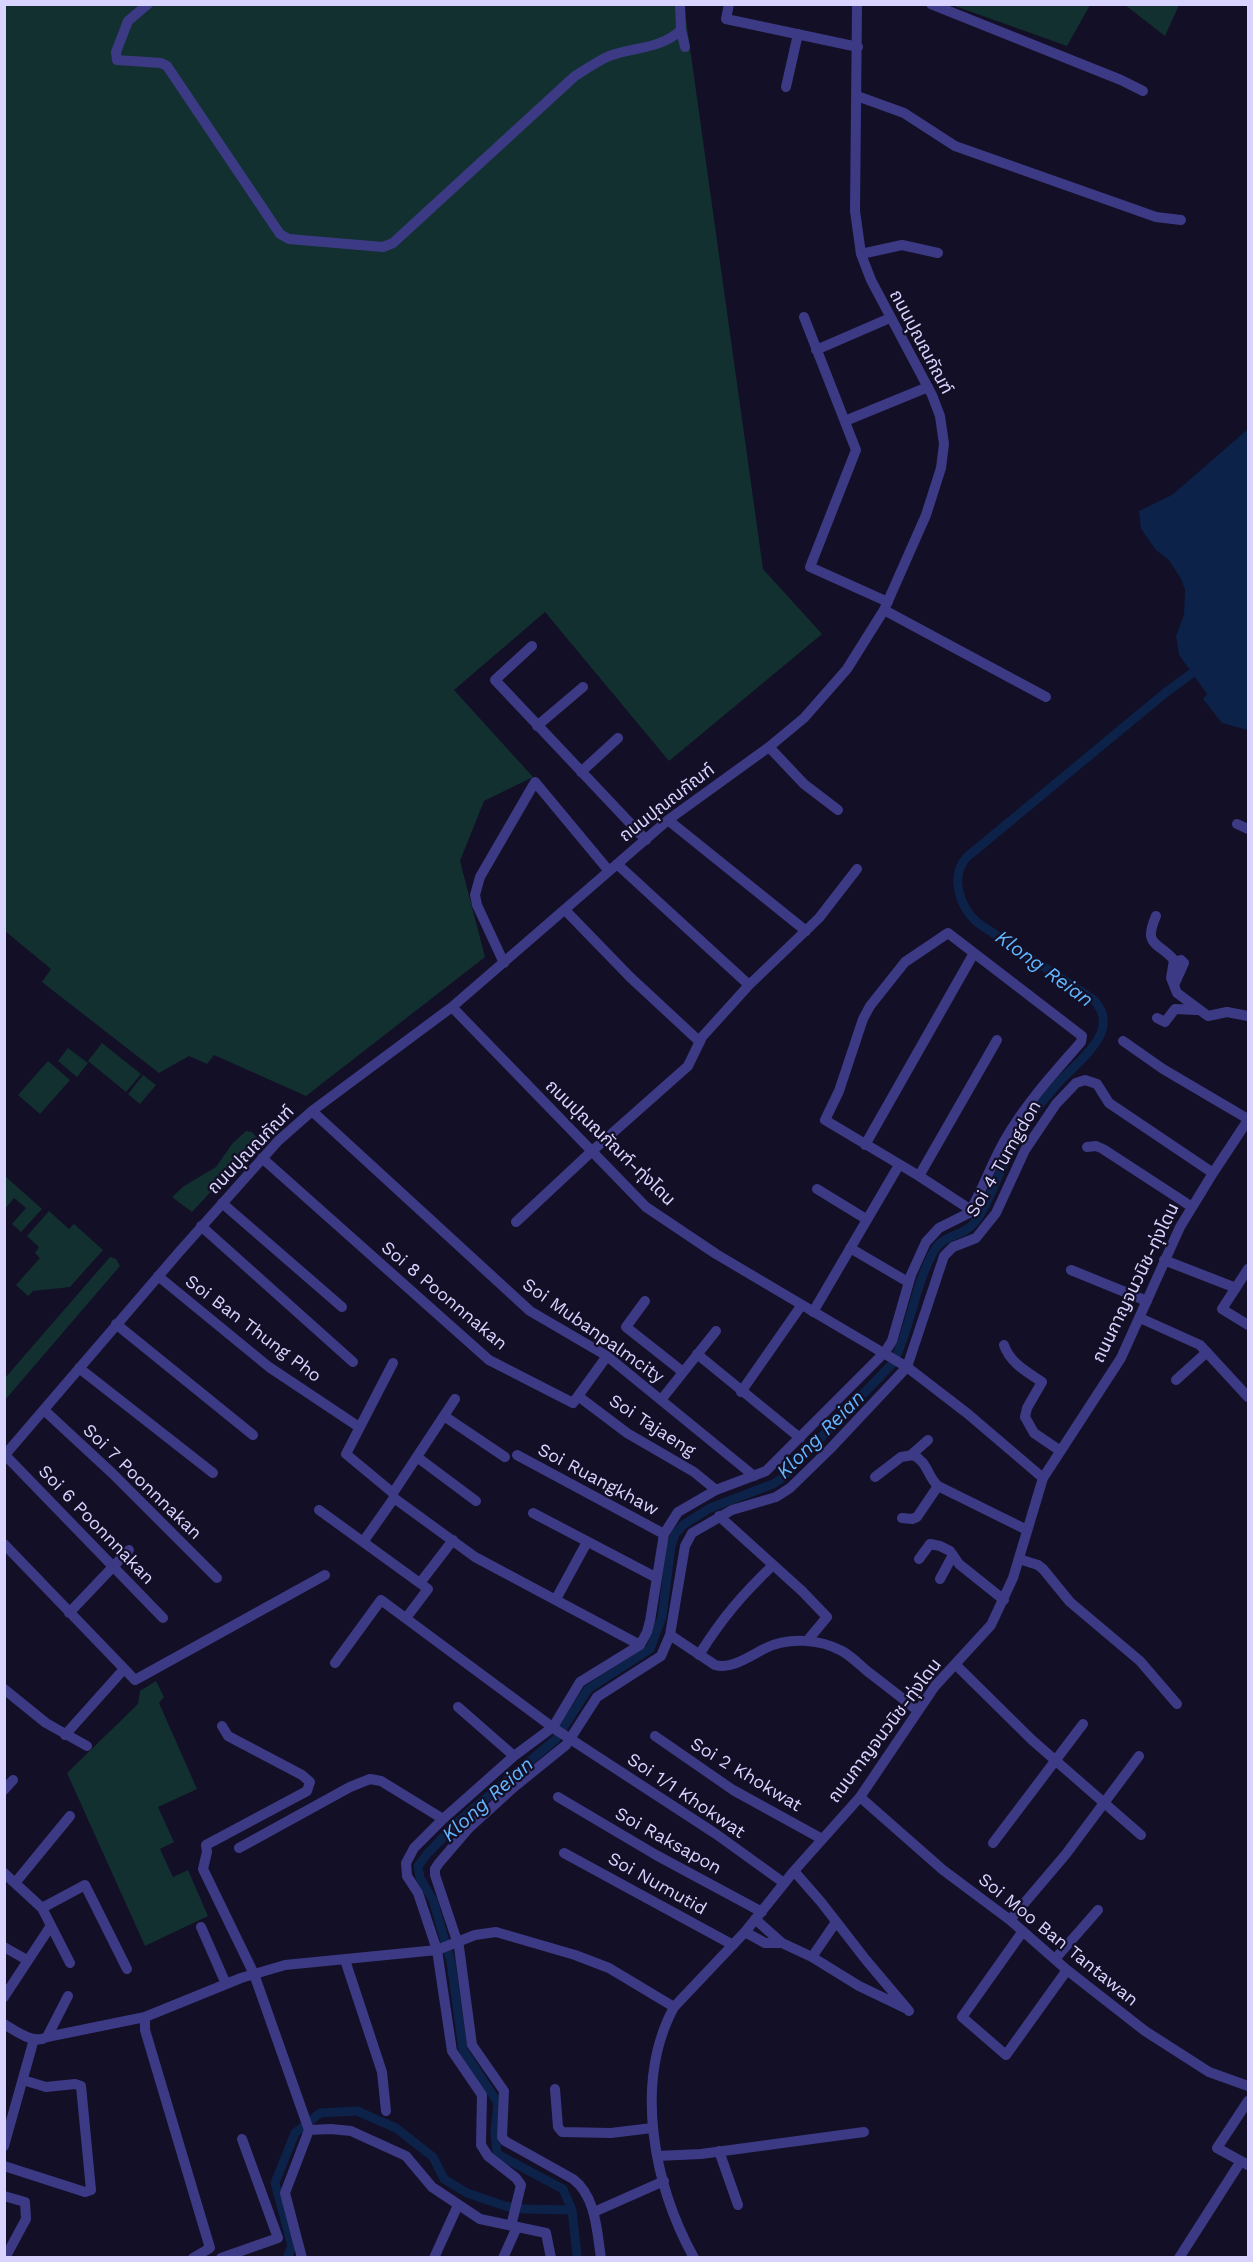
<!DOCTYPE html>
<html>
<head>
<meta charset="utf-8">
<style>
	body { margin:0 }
	#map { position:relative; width:1253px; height:2262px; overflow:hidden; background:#130f26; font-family:"Work Sans",sans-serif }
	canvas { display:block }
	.frame { position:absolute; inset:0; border:6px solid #d9d4ff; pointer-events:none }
</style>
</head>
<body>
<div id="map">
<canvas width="1253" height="2262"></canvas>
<div class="frame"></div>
</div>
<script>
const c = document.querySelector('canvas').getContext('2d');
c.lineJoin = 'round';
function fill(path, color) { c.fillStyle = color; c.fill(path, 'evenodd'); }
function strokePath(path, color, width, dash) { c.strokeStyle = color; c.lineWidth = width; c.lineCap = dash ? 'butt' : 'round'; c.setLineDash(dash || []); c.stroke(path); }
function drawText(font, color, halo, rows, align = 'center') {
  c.font = font + ' "Work Sans","Noto Sans Thai",sans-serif'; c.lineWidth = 4.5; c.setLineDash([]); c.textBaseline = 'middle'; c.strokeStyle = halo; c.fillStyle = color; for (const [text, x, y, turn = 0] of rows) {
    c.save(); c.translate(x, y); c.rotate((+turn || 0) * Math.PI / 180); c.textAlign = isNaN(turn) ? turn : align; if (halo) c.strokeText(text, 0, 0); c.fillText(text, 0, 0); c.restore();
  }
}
fill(new Path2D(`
	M4,5H684L763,569L822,634L669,761L545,612L454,690L533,777L484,801L460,861L485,957L306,1096L214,1055L207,1064L189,1056L159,1073L42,982L51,969L5,931Z
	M952,5H1090L1067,46Z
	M1125,5H1179L1165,36Z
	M102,1043L141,1074L126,1092L88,1061Z
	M68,1048L88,1063L77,1077L58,1061Z
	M48,1061L70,1080L40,1114L18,1095Z
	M143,1075L156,1085L140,1104L128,1094Z
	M246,1131L252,1132L259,1140L192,1212L172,1197L184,1186L216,1167L232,1144Z
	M5,1176L42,1209L21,1232L12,1224L26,1208L14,1198L5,1209Z
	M49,1211L69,1229L74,1224L103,1250L70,1287L33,1291L28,1296L16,1285L40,1258L35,1253L39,1247L27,1236Z
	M110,1257L116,1259L120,1266L5,1400V1378Z
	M156,1681L164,1697L159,1703L197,1789L158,1807L174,1842L160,1849L173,1877L188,1870L208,1916L145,1946L67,1773L138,1704L140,1691Z`), '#12302f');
fill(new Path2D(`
	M1248,429V730L1222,723L1203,699L1207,694L1179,655L1176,636L1184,615L1185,590L1181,579L1169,560L1156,550L1141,529L1139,511L1172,495Z`), '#0c2248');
strokePath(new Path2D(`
	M577,2255L572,2210L563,2189L497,2154L495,2132L498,2103L463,2050L451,1962L433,1900L420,1878L418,1866L428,1853L459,1821L556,1739L588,1689L650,1649L662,1617L671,1546L675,1534L683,1525L710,1508L773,1484L781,1479L893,1363C911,1328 914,1286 934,1251C943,1234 963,1237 974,1223C986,1208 993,1188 1001,1170C1012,1147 1025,1123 1041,1103C1047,1096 1053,1089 1059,1082C1077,1062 1123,1031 1094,1000L978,923C960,908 949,876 967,857L1165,693L1191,674
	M287,2258L292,2246L275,2183L295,2133L320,2113L357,2111L396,2128L433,2157L444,2179L467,2193L505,2206L525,2209L572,2210`), '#0c2248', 9);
strokePath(new Path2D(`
	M148,4L128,21L116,52L117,60L161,63L167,66L280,234L289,239L383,247L393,243L575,76C586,69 598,61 609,56C634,47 661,49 681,30
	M680,4L681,30L685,47
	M729,4L726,19L858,47
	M931,4L1121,80L1143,91
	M786,87L798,34
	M857,96L904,113L955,146L1156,217L1181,220
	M861,254L902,245L938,253
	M804,317L856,450L810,567L888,602
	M816,350L890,318
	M845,421L928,387
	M884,610L1046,697
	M532,646L495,680L646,840
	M537,726L583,687
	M769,747L804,784L838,810
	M581,772L618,738
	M668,820L806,931
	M1237,824L1248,829
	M617,864L749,985
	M565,910L630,977L700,1042
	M1156,916C1143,946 1157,941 1174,960L1171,978L1177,993L1208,1016L1227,1012L1248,1016
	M1174,962L1181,960L1184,963L1175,983
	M504,963L477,905L475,895L480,877L535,782L609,871
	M452,1007L646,1207L716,1254L907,1367L968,1414L1043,1478
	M1157,1018L1165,1022L1175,1009L1197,1010
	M1123,1041L1163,1069L1248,1119
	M312,1111L530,1311L607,1356L754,1476
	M865,1145L974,953
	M1087,1147L1096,1146L1103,1149L1192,1207
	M262,1158L489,1360L573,1403L607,1356
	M919,1176L997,1040
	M817,1189L866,1219
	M222,1203L342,1307
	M516,1222L591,1152L688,1066L702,1037L749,985L819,918L857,869
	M201,1226L353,1362
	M850,1248L908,1282
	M1164,1260L1236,1288
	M1248,1269L1222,1309L1248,1325
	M1071,1270L1147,1301
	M158,1276L269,1367L359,1427
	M645,1301L626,1327L683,1372
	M813,1312L899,1165
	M1140,1318L1200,1345L1248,1397
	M116,1324L253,1435
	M1004,1345C1010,1363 1027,1372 1042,1382L1027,1408L1025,1417L1034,1433L1059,1450
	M697,1354L800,1438
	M393,1363L346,1454L393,1493L394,1498L475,1557L640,1645
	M79,1368L213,1473
	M1176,1380L1207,1352
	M741,1392L801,1306
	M575,1400L578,1396L627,1433L694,1472L716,1490
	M661,1400L716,1331
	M44,1410L112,1473L217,1578
	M444,1416L505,1457
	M5,1455L163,1618
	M517,1455L664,1534
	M911,1455L928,1440
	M4,1456L180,1251L278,1141L312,1111L452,1007L668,820L769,747L804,718L847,669L884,610L926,515L941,468L944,444L940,416L932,395L871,280L861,254L855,211L857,4
	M417,1457L476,1501
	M875,1477L901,1457L913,1455C928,1462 927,1476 938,1486L1027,1530
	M393,1493L455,1399
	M319,1510L428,1589L406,1618
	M533,1513L657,1578
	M719,1516L802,1591L827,1617L807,1641
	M902,1518L912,1519L917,1517L938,1486
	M363,1542L394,1498
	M4,1544L135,1680L325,1575
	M919,1559L930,1544L940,1546L950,1551L959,1564L1004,1600
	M1019,1559L1038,1565L1043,1569L1070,1602L1140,1661L1177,1704
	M940,1579L953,1555
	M420,1583L453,1540
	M556,1599L587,1542
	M69,1613L129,1550
	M670,1635L715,1665C732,1670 751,1655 766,1648C788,1637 820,1639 842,1651C851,1656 859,1664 867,1671C884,1684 901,1697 918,1711
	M699,1655C722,1618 742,1595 773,1565
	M335,1663L381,1600L555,1729L716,1834L784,1883
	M955,1664L1032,1740L1141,1835
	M4,1689L46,1723L87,1746
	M458,1707L514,1756
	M222,1726L228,1736L302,1775L310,1782L307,1791L206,1845L207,1852L203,1869L254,1974L309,2130L285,2193L302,2258
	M65,1735L124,1669
	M655,1736L733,1790L822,1839
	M4,1790L13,1780
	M558,1797L656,1855L762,1912
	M860,1797L943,1870L1010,1920L1067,1970L1145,2031L1209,2072L1248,2086
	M993,1843L1083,1724
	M239,1848L350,1787L370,1779L381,1781L443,1819
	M564,1853L733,1945
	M794,1871L821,1902L866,1960L909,2011
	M4,1873L42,1908L70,1963
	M15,1883L70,1816
	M42,1908L85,1885L127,1969
	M755,1919L782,1943L812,1957L836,1922
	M1010,1920L1066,1854L1139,1756
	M201,1927L226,1984
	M1023,1931L962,2017L1006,2055L1067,1970
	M745,1932L765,1943H782
	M4,1947L27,1960
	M812,1957L859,1986L907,2009
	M1055,1959L1098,1910
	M345,1960L382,2072L386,2111
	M4,1997L50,1927
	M145,2017V2030L210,2248L193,2258
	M4,2024C16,2031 34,2045 47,2037L145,2017L241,1978L285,1965L437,1950L475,1935L496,1932L575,1955L609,1968L674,2007
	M47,2037L68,1996
	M555,2089L558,2127L562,2132L611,2133L652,2128
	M1248,2101L1217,2148L1248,2165
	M309,2130L331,2129L351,2131L406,2156L432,2187L480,2219L546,2233L551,2258
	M4,2146L34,2039
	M719,2151L738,2205
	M657,2156L701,2154L864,2132
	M4,2166L85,2192L91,2190L81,2086L75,2084L46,2087L23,2080
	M4,2196L25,2202L26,2219L5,2258
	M594,2212L664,2181
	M511,2226L521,2185L516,2178L488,2156L481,2145L482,2095L452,2051L437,1950L418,1893L407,1876L406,1863L414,1848L443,1819L514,1756L553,1727L580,1682L640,1645L647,1632L650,1621L664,1534L678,1512L716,1490L766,1471L885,1352L892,1341L911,1275L926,1242L939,1228L969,1213C983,1189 992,1162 1006,1138C1027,1102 1054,1073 1081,1042L1082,1036L948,933L905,962L870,1006L863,1019L839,1091L825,1120L919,1176L971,1210
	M221,2258L278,2238L242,2139
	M434,2258L458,2205
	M503,2258L517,2227
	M601,2258C597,2232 596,2196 573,2179L505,2141L502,2137L504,2091L472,2045L459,1947L435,1875V1869L439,1863L469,1828L514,1787L566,1745L597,1697L661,1656L670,1635L685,1546L692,1533L732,1510L776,1497L790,1488L830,1449L907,1367L944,1256L953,1247L976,1238L996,1213L1025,1150L1056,1104L1076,1083L1085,1080L1097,1084L1109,1103L1213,1173
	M694,2258C654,2185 633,2083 674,2007L745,1932L794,1871L860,1797L935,1686L991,1625L1013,1578L1043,1478L1121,1358L1180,1227L1213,1173L1248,1120
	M1179,2258L1241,2161`), '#3d3a85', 10);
drawText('18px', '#d9d4ff', '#130f26', [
	["ถนนปุณณกัณฑ์",921,342,62],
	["ถนนปุณณกัณฑ์",667,803,-38],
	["ถนนปุณณกัณฑ์-ทุ่งโดน",610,1143,44],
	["ถนนปุณณกัณฑ์",251,1150,-46],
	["Soi 4 Tumgdon",1004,1159,-60],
	["ถนนกาญจนวนิช-ทุ่งโดน",1136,1283,-64],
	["Soi 8 Poonnnakan",444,1296,40],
	["Soi Ban Thung Pho",253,1329,37],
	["Soi Mubanpalmcity",593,1331,35],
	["Soi Tajaeng",652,1426,33],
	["Soi Ruangkhaw",598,1480,28],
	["Soi 7 Poonnnakan",142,1482,44],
	["Soi 6 Poonnnakan",96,1525,46],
	["ถนนกาญจนวนิช-ทุ่งโดน",885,1731,-53],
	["Soi 2 Khokwat",746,1775,31],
	["Soi 1/1 Khokwat",686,1796,34],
	["Soi Raksapon",668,1841,29],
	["Soi Numutid",657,1884,29],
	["Soi Moo Ban Tantawan",1058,1940,39]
]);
drawText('italic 20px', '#62b6ff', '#130f26', [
	["Klong Reian",1044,969,36],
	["Klong Reian",821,1435,-45],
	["Klong Reian",488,1800,-42]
]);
</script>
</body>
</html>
